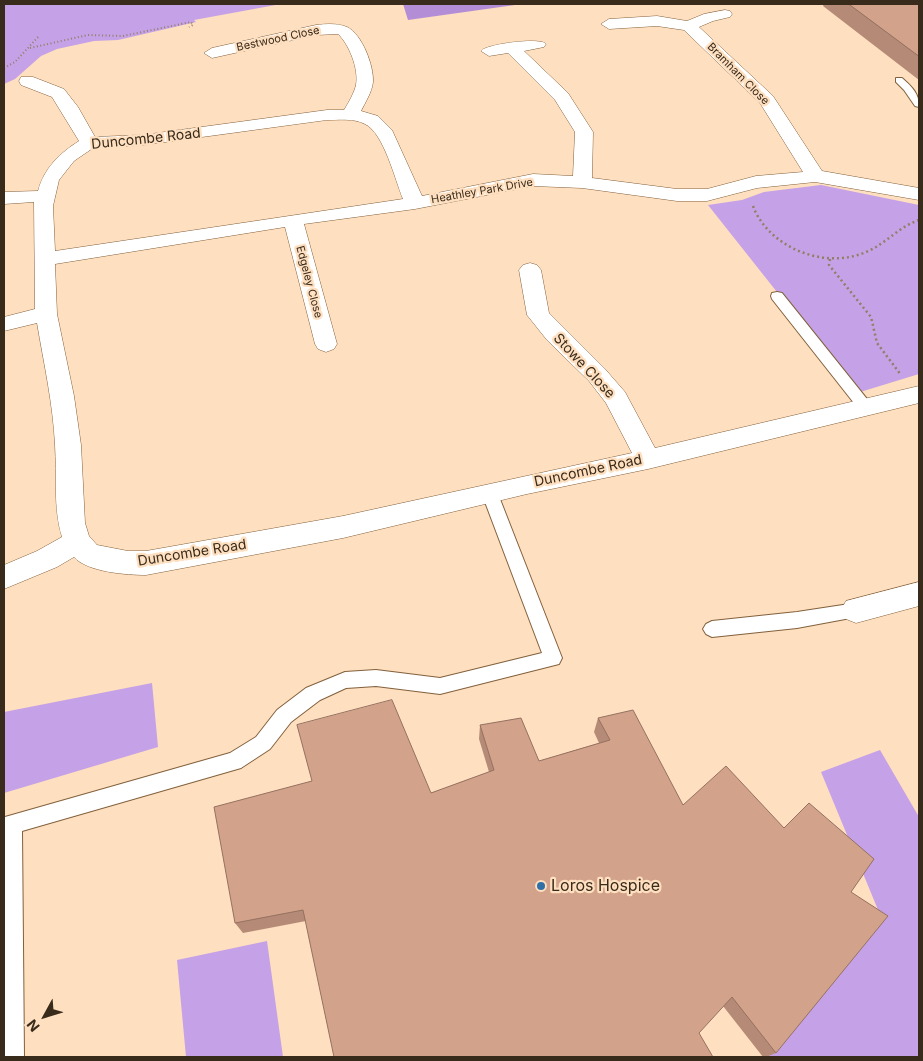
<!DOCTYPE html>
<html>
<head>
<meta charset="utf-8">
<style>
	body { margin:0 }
	#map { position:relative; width:923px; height:1061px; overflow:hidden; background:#fedfbf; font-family:Inter,sans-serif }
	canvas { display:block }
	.frame { position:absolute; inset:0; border:5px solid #392b1b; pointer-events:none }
	.north { position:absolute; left:20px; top:991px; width:50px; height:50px; -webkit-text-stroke:4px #fedfbf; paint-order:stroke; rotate:231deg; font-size:14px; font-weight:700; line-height:20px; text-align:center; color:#392b1b }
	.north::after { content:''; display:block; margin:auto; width:18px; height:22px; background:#392b1b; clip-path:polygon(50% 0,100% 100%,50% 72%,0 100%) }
</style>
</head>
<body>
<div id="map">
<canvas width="923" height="1061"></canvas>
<div class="frame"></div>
<div class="north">N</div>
</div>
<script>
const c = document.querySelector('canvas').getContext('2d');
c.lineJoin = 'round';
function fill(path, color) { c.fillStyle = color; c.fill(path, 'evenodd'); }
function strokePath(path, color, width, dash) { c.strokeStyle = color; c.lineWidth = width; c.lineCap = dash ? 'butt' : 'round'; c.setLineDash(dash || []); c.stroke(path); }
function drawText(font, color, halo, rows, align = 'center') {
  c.font = font + ' Inter,sans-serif'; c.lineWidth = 4.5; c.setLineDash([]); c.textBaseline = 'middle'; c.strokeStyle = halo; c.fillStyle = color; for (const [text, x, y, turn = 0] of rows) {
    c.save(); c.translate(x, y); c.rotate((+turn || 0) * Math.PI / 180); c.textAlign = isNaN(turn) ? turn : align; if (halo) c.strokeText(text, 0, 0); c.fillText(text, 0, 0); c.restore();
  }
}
fill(new Path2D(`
	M4,4H281L194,20L196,22L118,40L94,41L57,49L41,56L15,79L4,84Z
	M821,185L919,205V374L857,393L708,205L742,200L764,192Z
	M152,683L158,747L4,793V712Z
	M880,750L919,817V1057H768L881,917L821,772Z
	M267,941L283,1057H186L177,960Z`), '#c5a1e7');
fill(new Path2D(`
	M403,4H522L408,20Z`), '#b48dd7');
const service = new Path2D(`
	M896,78H902C912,87 919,93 919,107L915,106L904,90L896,82Z
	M777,292L782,293L871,404L873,408L871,412H861L772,299L771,296L772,293Z
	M490,488L496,490L498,494L562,658L559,664L440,694L376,686L346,688L320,700L291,722L270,749L241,768L22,831L24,1057H4L5,817L230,753L256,737L277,710L306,688L345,672L376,670L440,678L542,653L482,494L484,490Z
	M856,603L862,605L865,610L862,615L856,617L797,628L712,637L706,634L703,629L706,624L712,621L797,612Z`);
const minor = new Path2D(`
	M725,10L730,11L732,14L730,17L713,21L699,27L773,96L822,171L919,188V200L815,182L757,188L707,201H677L582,188L533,186L415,209L304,224L337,344L334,349L326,352L318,349L315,344L285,227L55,264L57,314L74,396L81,445L85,523L89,536L97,545L128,551H146L343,516L632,453L606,403L589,381L547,340L527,315L519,270L523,265L530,263L537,265L541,270L549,313L605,369L625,392L655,448L919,386V403L648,469L527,494L343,538L146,575C127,575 87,572 74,557L57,567L4,589V565L37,551L62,537C53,508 57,476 55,445C53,404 44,364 37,323L4,331V317L35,309L34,202L4,204V192L38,191C44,168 60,153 79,141L52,97L21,85L19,81L21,77H33L64,89L78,107L95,137L143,135L327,110H344C349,102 354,93 356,85C359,69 349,44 338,34L316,35L212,58L204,53L212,48L316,25C326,24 337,23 347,27C362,34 374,66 373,82C372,92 365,103 361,111L378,116L392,130L422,196L533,174L573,176L575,132L555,100L508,53L489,56L481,51C486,44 541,37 546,44L544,47L524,51L568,93L593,132L592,178L677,189H707L756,176L803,172L760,103L684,30L657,26L609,29L601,24L609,19L657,16L687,21L704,14ZM327,120C339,120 354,118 365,124C384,133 395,180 403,199L55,251L53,206L59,180L74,161L93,148L143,145Z
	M919,582V606L856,623L846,619L841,610L846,601Z`);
strokePath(service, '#82603c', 2);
strokePath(minor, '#82603c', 1);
strokePath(new Path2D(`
	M30,48L88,35L123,36L191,22L193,25L189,27
	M4,68L15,62L39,36`), '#937e66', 2, [1, 2.5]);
strokePath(new Path2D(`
	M753,206C769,248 825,270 866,252C886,244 898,227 919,220
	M830,259L829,265L871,317L877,343L901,375`), '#937e66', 2.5, [2, 3]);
fill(service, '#fff');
fill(minor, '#fff');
fill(new Path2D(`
	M824,4H919V80L823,6Z
	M598,718L683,805L784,828L851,892L776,1053L766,1057H763L723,1006L306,921L243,933L235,923L431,793L489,772L479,739L480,725L539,761L599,743L594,732Z`), '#b58b77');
const building = new Path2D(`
	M849,4H919V56Z
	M392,700L431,793L494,770L480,725L521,718L539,761L610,740L598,718L633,710L683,805L726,766L784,828L809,803L874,859L851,892L888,916L776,1053L732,997L699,1033L713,1057H334L303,910L235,923L214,807L312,781L297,725Z`);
fill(building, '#d3a28a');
strokePath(building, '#947161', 1);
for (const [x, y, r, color] of [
	[541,886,5,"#3070a7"]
]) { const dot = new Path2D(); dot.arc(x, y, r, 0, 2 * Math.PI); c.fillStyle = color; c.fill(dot); strokePath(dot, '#fedfbf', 2); }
drawText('11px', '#392b1b', '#fedfbf', [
	["Bestwood Close",278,39,-12],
	["Bramham Close",738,74,45],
	["Heathley Park Drive",482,191,-10],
	["Edgeley Close",309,282,75]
]);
drawText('14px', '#392b1b', '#fedfbf', [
	["Duncombe Road",146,139,-6],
	["Stowe Close",584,366,47],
	["Duncombe Road",588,471,-12],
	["Duncombe Road",192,553,-9]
]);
drawText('16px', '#392b1b', '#fedfbf', [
	["Loros Hospice",551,886]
], 'left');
</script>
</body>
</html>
